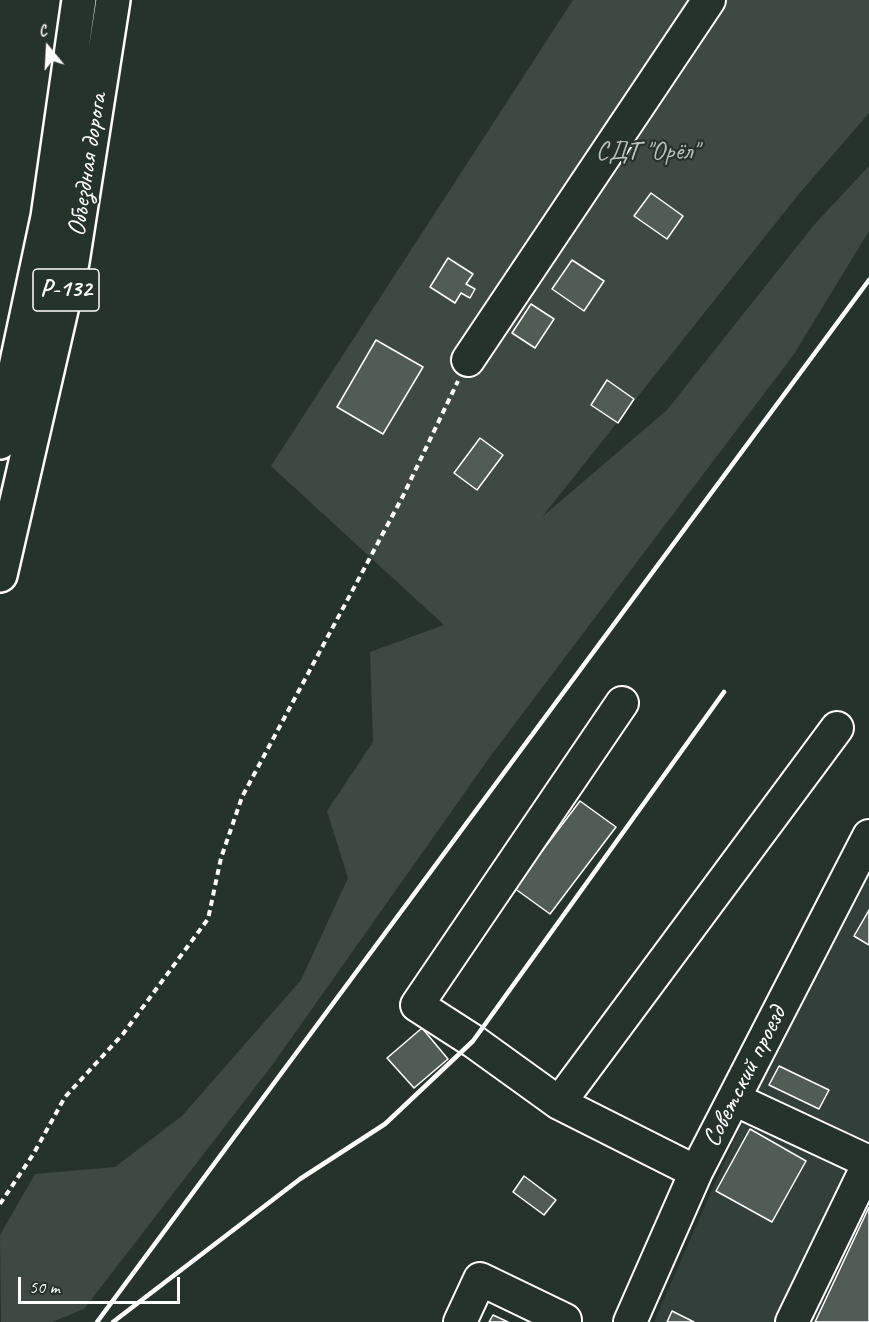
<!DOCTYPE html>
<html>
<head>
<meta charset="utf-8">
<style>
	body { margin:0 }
	#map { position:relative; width:869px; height:1322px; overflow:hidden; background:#26332d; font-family:Caveat,sans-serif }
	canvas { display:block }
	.north { position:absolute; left:18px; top:18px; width:60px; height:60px; -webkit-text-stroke:4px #26332d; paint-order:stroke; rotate:342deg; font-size:16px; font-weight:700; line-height:24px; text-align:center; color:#fff }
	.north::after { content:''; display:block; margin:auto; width:21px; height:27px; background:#fff; clip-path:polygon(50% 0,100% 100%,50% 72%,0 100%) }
	.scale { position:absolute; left:18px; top:1277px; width:162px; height:27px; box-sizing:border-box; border:3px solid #fff; border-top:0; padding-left:8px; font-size:18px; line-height:21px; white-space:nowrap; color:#fff; -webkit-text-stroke:4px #26332d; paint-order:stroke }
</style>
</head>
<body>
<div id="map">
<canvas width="869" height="1322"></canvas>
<div class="north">С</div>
<div class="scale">50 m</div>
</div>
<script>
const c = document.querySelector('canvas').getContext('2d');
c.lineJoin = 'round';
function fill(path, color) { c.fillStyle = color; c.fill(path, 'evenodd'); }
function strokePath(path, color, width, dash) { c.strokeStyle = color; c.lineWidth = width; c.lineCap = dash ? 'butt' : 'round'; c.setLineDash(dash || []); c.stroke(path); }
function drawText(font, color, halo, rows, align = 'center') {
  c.font = font + ' Caveat,sans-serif'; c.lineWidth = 4.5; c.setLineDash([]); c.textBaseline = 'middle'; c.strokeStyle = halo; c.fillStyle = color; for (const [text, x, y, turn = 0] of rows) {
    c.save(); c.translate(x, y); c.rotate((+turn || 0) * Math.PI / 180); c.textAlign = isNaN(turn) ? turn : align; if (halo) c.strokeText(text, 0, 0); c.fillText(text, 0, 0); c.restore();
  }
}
fill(new Path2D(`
	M869,865V1322H654L798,995Z`), '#333f3a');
fill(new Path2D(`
	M573,0H869V113L798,195L542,517L667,410L814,225L869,166V231L794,354L492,754L273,1064L84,1309L52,1322H1L0,1235L35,1174L115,1167L182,1116L301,980L348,878L327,811L373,742L370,652L444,625L271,466Z`), '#3e4944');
const building = new Path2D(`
	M651,193L683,216L667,239L634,216Z
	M448,258L473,274L466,284L475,289L470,298L461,293L455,303L430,287Z
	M572,260L604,281L584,311L552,289Z
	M531,304L554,319L535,348L512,333Z
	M376,340L423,367L383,434L337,407Z
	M607,380L634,399L618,423L591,405Z
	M480,438L503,455L477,490L454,473Z
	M580,801L616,827L550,914L514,888Z
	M869,910V945L854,936Z
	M422,1028L448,1059L414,1088L387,1058Z
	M779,1066L829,1090L819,1109L769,1085Z
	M750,1129L806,1161L772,1222L716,1191Z
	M524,1176L556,1200L544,1215L513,1192Z
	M869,1207V1322H815Z
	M672,1311L694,1322H667Z
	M493,1315L508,1322H489Z`);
fill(building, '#515c57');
strokePath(building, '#fff', 1.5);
const minor = new Path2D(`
	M468,360L709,0
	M622,703L417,1005L473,1041L559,1103L696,1172
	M734,1099L869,1162
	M559,1103L837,728
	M460,1322L480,1279L565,1320L564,1322
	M630,1322L696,1172L869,836
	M792,1322L869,1163`);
const highway = new Path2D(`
	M0,442L48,217L79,0
	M0,575L72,262L113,0`);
strokePath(minor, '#fff', 36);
strokePath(highway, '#fff', 38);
strokePath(new Path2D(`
	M0,1204L34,1153L65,1097L123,1034L208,919L221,858L242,797L403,496L458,381`), '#fff', 4, [6, 4.5]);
strokePath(minor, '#26332d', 32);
strokePath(highway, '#26332d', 33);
strokePath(new Path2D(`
	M97,1322L869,280
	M113,1322L300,1179L385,1124L473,1041L724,692`), '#fff', 4.5);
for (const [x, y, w] of [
	[66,290,66]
]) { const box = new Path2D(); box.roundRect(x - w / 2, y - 21, w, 42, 4.5); c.fillStyle = '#26332d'; c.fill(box); strokePath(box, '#fff', 1.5); }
drawText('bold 24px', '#fff', null, [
	["Р-132",66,290]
]);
drawText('26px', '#bbbfbe', '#26332d', [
	["СДТ \"Орёл\"",647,152]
]);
drawText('26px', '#fff', '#26332d', [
	["Объездная дорога",88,165,-81],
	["Советский проезд",745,1077,-63]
]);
</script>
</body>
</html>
